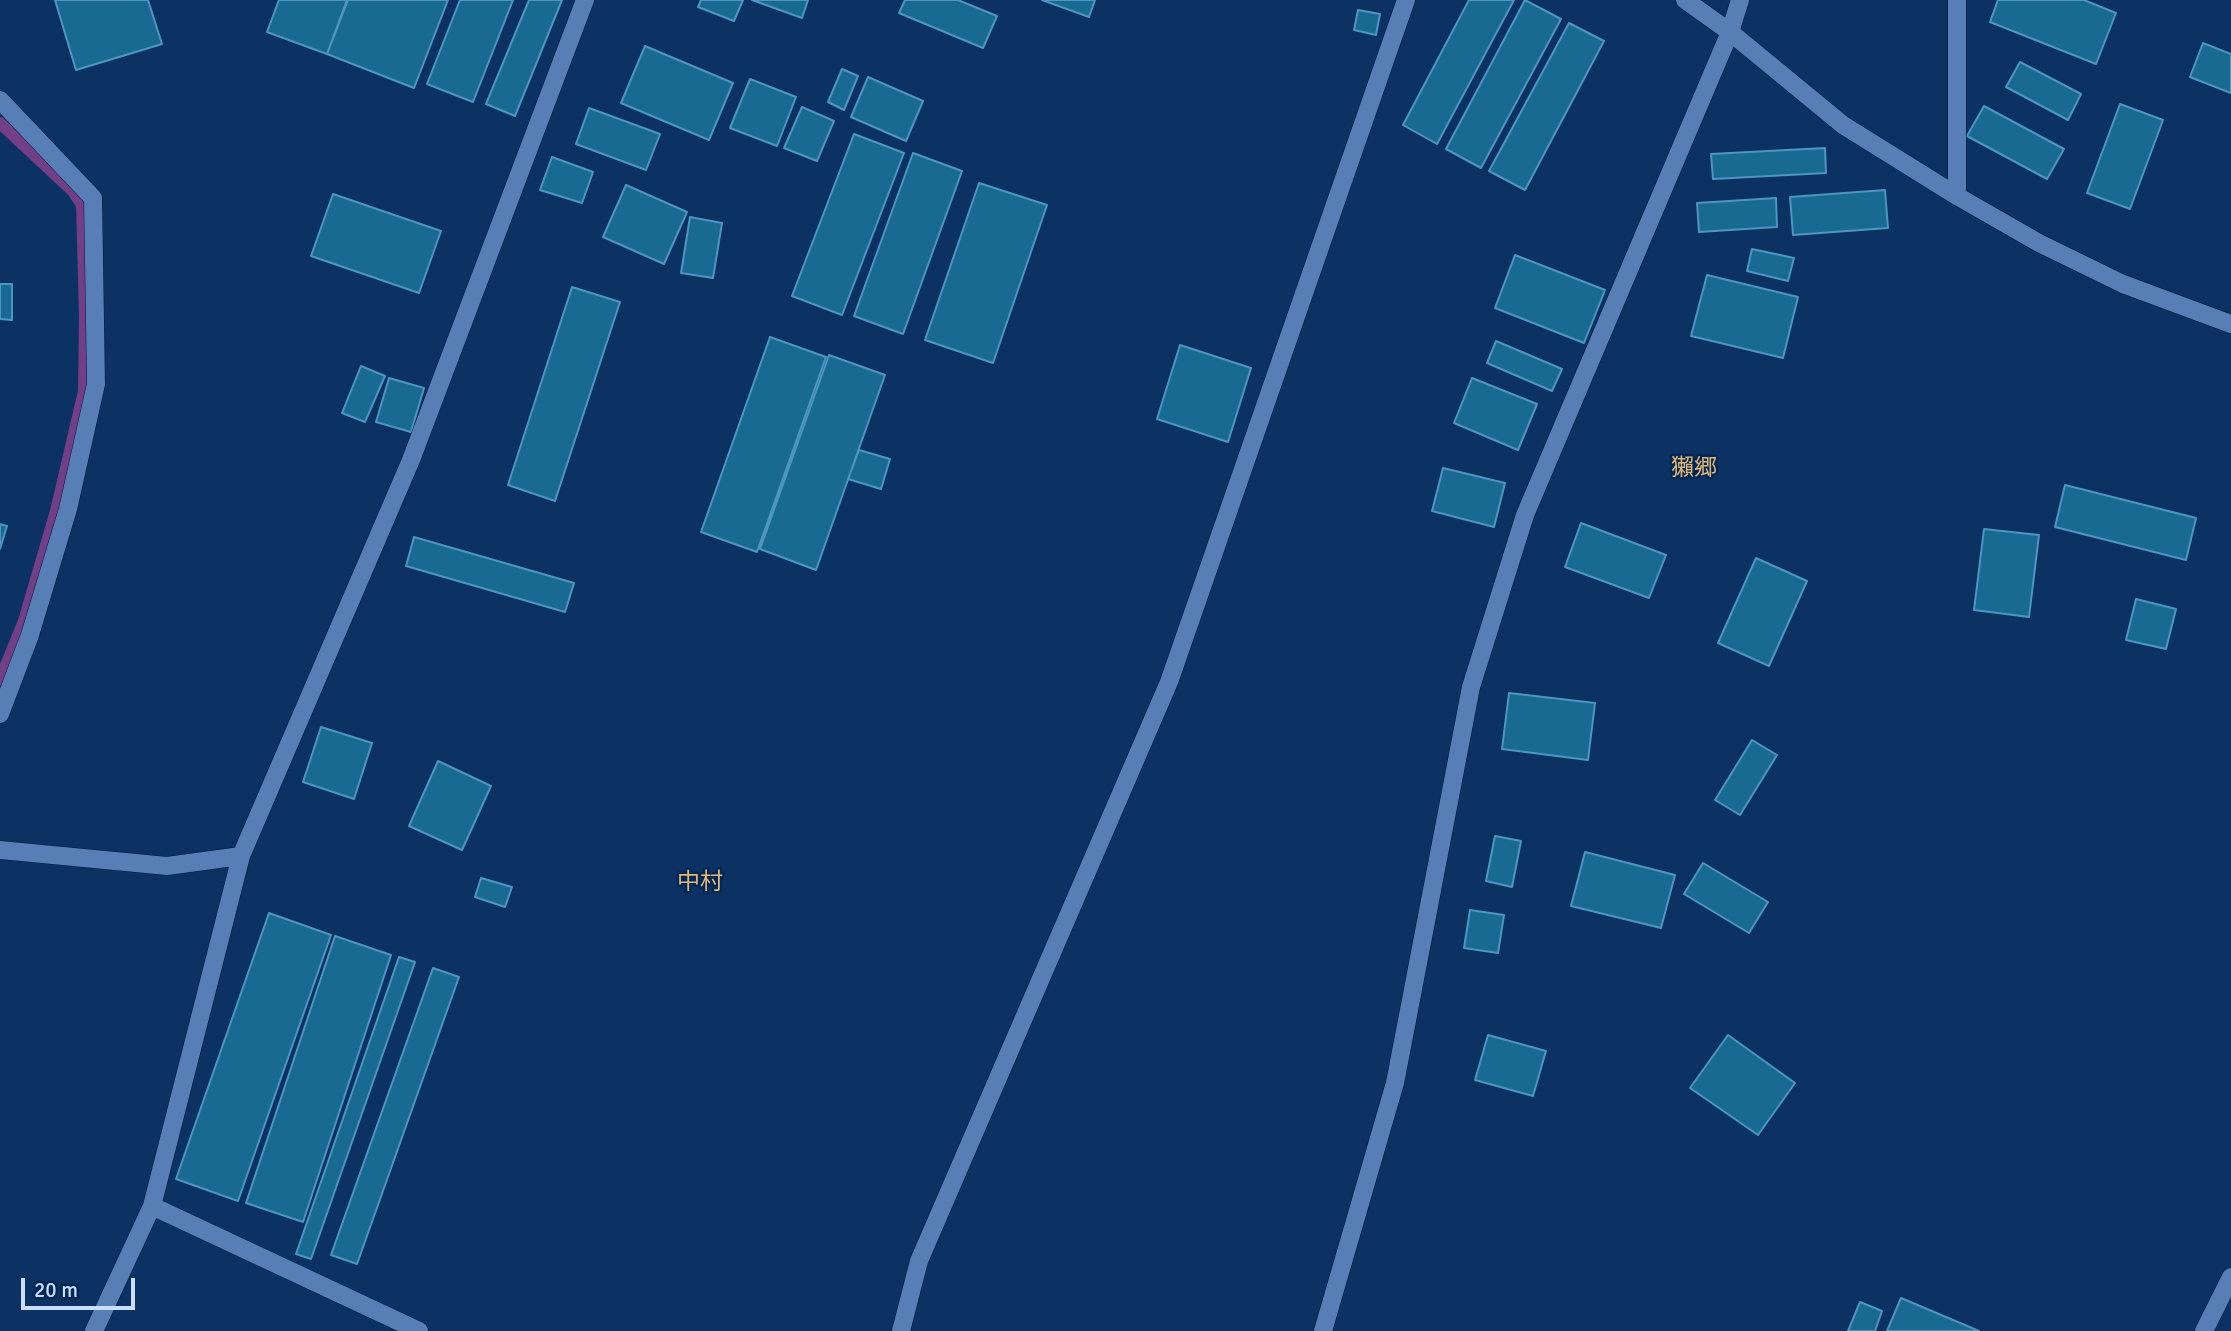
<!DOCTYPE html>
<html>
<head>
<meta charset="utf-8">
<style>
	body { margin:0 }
	#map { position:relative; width:2231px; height:1331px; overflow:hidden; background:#0b3262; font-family:Signika,sans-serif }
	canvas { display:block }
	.scale { position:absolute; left:21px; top:1278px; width:114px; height:32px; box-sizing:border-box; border:4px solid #c9dffd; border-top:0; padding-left:9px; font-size:21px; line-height:24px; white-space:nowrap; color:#c9dffd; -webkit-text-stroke:5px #012756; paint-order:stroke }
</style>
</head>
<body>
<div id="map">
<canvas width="2231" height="1331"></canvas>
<div class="scale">20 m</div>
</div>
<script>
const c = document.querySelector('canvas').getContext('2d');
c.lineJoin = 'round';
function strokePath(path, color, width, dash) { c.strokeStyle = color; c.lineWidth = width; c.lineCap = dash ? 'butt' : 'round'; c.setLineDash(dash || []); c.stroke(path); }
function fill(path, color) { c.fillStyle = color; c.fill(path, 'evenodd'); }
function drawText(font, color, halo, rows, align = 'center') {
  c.font = font + ' Signika,"Noto Sans JP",sans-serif'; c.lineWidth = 5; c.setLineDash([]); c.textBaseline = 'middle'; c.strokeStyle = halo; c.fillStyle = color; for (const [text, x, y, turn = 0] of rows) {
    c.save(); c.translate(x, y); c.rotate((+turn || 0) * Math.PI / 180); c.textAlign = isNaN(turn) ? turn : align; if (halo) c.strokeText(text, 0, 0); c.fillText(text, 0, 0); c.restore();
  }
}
strokePath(new Path2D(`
	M0,123L73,191L82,205L85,316L84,391L56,511L24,621L0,680`), '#723e85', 12);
const building = new Path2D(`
	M55,0H148L162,44L76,70Z
	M279,0H347L327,54L267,32Z
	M348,0H448L414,88L327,54Z
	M460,0H513L473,102L427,84Z
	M529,0H562L515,116L486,104Z
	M701,0H743L734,21L698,7Z
	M752,0H808L802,18Z
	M905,0H958L997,16L983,48L899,13Z
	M1042,0H1095L1089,17Z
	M1469,0H1514L1437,144L1403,125Z
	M1525,0L1561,19L1481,168L1446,149Z
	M1998,0H2084L2116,13L2096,64L1990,22Z
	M1358,10L1380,14L1376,35L1354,30Z
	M1569,23L1604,41L1525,190L1489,171Z
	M2203,43L2231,54V93L2190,77Z
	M645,46L733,83L709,140L621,103Z
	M2020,62L2081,94L2068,120L2006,87Z
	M842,69L858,76L844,110L828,102Z
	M868,77L923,101L906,141L851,117Z
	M750,79L796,97L777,146L730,128Z
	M2120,104L2163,120L2130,209L2087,193Z
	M1984,106L2064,149L2047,179L1967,136Z
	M802,107L834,121L817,161L784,148Z
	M589,108L660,134L646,170L576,144Z
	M854,134L904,153L842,315L792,296Z
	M1825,148L1826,173L1713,179L1711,154Z
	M913,153L962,171L903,334L854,316Z
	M552,157L593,172L582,203L540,190Z
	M979,183L1047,205L993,363L925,340Z
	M626,185L687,212L664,264L603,237Z
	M1885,190L1888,228L1793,235L1790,197Z
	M333,194L441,231L419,293L311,256Z
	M1776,198L1777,227L1699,232L1697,203Z
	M690,217L722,223L713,278L681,273Z
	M1752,249L1794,258L1788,281L1747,271Z
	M1515,255L1605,290L1584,343L1495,308Z
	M1707,275L1798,297L1783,358L1691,336Z
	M0,284H12V320L0,319Z
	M572,287L620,302L555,501L508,485Z
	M770,337L826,357L757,552L701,532Z
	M1496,341L1562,369L1552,391L1487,363Z
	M1180,345L1251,368L1228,442L1157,419Z
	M829,355L885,375L816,570L760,549Z
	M361,366L385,376L365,422L342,413Z
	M389,378L424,388L411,432L376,422Z
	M1472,378L1537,404L1518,450L1454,423Z
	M859,450L890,459L881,489L848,479Z
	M1443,468L1505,483L1494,527L1432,511Z
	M2065,485L2196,518L2186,560L2055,527Z
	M1581,523L1666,555L1649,598L1565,567Z
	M0,524L7,526L0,549Z
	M1984,529L2039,535L2029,617L1974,610Z
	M414,537L574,583L565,612L406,566Z
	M1756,558L1807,581L1769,666L1718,643Z
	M2136,599L2176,609L2166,649L2126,640Z
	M1509,693L1595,703L1588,760L1502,749Z
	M321,727L372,743L354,799L303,782Z
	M1752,740L1777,755L1740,815L1715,800Z
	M438,761L491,786L462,850L409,826Z
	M1495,836L1521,841L1512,887L1486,881Z
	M1585,852L1675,875L1661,928L1571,906Z
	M1703,863L1768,902L1749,933L1684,894Z
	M481,878L512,887L505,907L475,897Z
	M1470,910L1504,915L1498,953L1464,948Z
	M269,913L331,935L238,1201L176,1179Z
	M335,936L391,955L303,1222L246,1203Z
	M399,957L415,962L311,1259L296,1254Z
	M433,968L459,977L357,1264L331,1255Z
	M1488,1035L1546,1051L1533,1096L1475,1080Z
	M1728,1035L1795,1083L1758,1135L1690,1088Z
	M1901,1298L1979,1331H1887Z
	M1860,1302L1882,1311L1875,1331H1848Z`);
fill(building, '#186a93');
strokePath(building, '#4e95bf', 2);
const street = new Path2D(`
	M1957,0V196
	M0,100L93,198L96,384L68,509L30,635L0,714
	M0,850L167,866L241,856
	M152,1206L419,1331
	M94,1331L152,1206L241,856L411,460L585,0
	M901,1331L919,1261L1169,682L1406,0
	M1323,1331L1395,1083L1471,687L1525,515L1730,32L1740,0
	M2204,1331L2231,1277`);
const secondary = new Path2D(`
	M1685,0L1730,32L1843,125L1957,196L2039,243L2123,284L2231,324`);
strokePath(street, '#00193d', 19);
strokePath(secondary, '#00193d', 19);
strokePath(street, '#577fb5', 18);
strokePath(secondary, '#577fb5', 18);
drawText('23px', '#e4b773', '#012756', [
	["獺郷",1694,469],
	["中村",700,883]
]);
</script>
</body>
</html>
